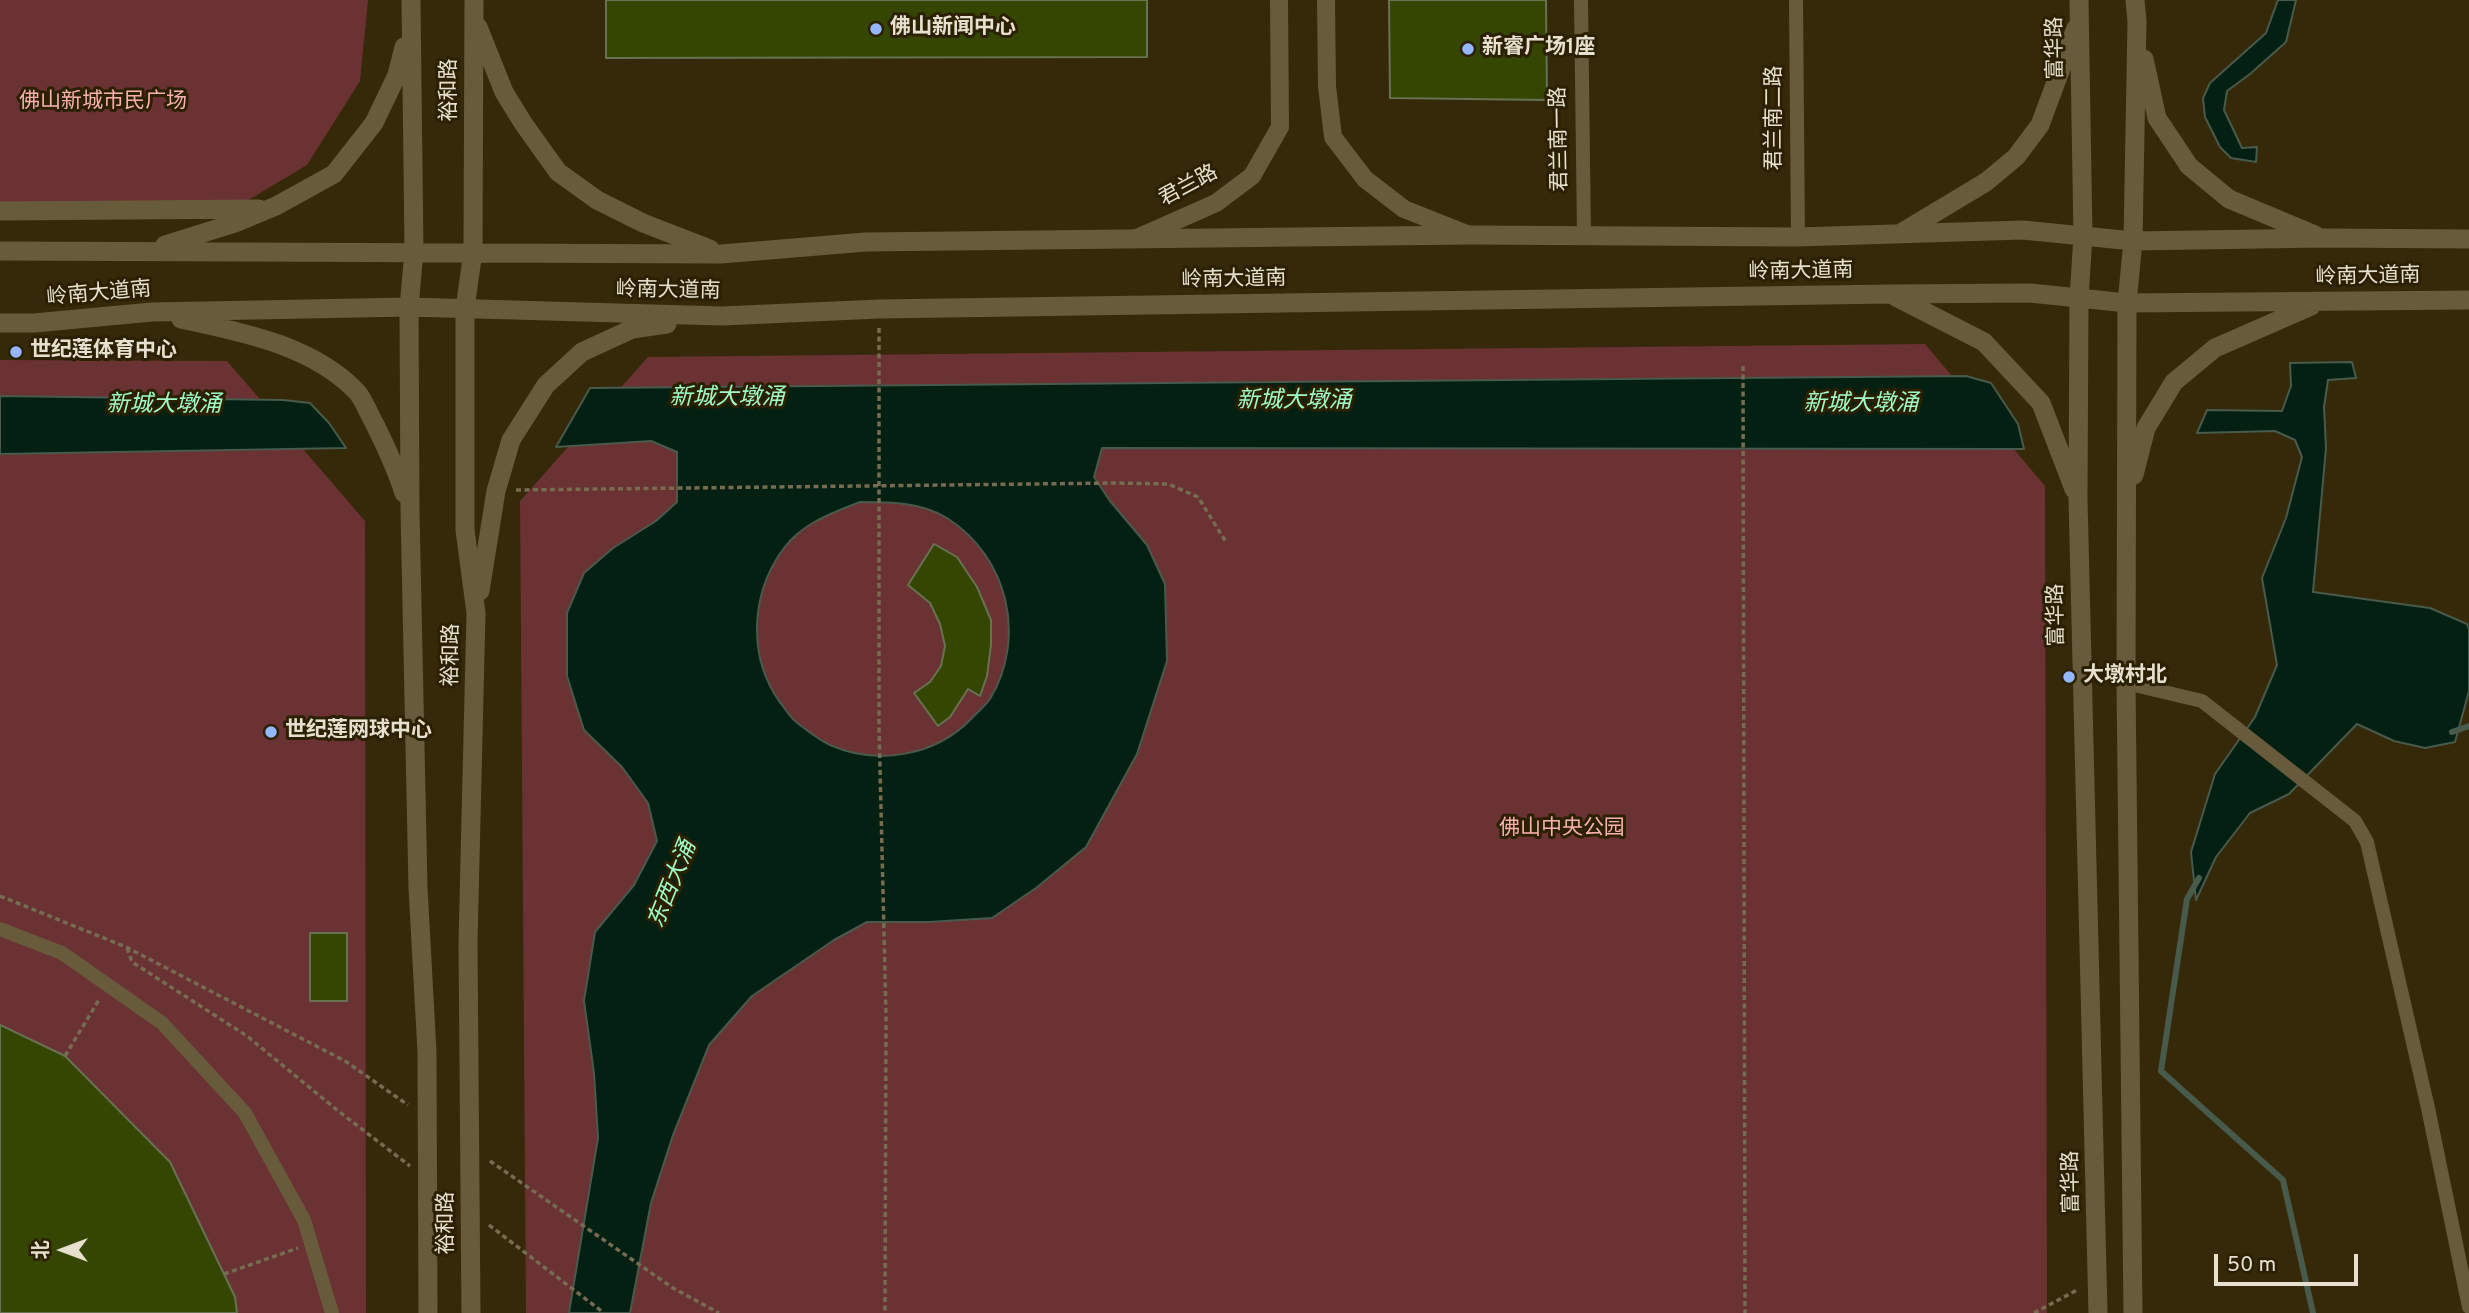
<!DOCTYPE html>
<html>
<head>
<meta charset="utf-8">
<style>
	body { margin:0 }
	#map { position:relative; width:2469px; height:1313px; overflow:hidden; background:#35290a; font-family:Overpass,"Noto Sans SC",sans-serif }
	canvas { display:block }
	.north { position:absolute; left:28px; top:1215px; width:70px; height:70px; -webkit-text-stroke:5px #2b2001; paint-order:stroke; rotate:270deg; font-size:19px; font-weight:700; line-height:28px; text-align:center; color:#e7e0cf }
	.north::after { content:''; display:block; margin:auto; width:24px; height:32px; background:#e7e0cf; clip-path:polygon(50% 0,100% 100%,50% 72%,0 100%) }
	.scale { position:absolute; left:2214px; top:1254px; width:144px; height:32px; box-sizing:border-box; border:4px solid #e7e0cf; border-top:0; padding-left:9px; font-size:21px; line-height:24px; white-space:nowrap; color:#e7e0cf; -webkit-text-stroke:5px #2b2001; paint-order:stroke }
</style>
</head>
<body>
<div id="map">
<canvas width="2469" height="1313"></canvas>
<div class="north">北</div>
<div class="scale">50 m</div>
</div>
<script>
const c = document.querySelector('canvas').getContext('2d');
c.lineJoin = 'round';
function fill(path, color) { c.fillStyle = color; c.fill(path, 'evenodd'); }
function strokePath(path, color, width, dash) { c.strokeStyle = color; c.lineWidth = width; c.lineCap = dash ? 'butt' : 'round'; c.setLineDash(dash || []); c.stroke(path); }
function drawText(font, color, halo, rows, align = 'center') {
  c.font = font + ' Overpass,"Noto Sans SC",sans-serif'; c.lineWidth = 6; c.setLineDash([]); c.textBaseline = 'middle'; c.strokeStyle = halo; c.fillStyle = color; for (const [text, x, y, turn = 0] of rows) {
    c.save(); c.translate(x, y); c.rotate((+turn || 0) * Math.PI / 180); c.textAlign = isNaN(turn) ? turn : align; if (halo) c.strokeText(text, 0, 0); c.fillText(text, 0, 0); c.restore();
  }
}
fill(new Path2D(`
	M0,0H368L360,81L307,165L245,202L0,207Z
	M1925,344L2045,486L2047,1313H526L520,501L648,357Z
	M0,360L227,361L365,521L366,1313H0Z`), '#6b3234');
const water = new Path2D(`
	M2278,0H2296L2286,42L2250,74L2227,91L2224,110L2242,148L2257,147L2256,162L2231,158L2220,147L2205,117L2203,98L2210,83L2266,33Z
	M2352,362L2356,378L2328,380L2324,407L2326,448L2313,592L2430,608L2467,624L2469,629V691L2455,742L2425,748L2394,741L2357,724L2289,794L2250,813L2216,857L2196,900L2191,852L2215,774L2255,717L2277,665L2262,578L2286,518L2302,457L2295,440L2275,431L2197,433L2207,410L2282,411L2291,386L2290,363Z
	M1966,376L1991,383L2018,424L2024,449L1102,448L1094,477L1110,501L1147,545L1165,584L1167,661L1137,754L1086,847L1036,888L992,918L929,922H867L834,940L752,996L709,1045L673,1135L651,1203L630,1313H569L598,1138L594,1073L584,1001L595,932L634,885L657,841L648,803L622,767L584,730L567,676V613L584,573L613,548L656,521L677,502V452L651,441L556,447L590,388ZM860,502C890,502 921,502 947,518C1008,557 1027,637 990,699C985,706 978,712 972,718C936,756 878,766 830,745C819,740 805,729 795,721C789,716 784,707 779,701C747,655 751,592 784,548C803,523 832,513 860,502Z
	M0,396L283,400L310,403L329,423L346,448L0,454Z`);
fill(water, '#042013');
strokePath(water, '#485a4b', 2);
strokePath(new Path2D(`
	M2452,732L2469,726
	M2199,878L2187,899L2161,1071L2283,1180L2313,1313`), '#485a4b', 6);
const building = new Path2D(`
	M606,0H1147V57L606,58Z
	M1389,0H1546L1547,100L1390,98Z
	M934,544L957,557L977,587L991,620V645L987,676L980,696L968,689L950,717L938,726L914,693L930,682L941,666L945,646L940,624L930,603L908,585Z
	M310,933H347V1001H310Z
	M0,1025L65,1056L170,1162L235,1297L237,1313H0Z`);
fill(building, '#354603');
strokePath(building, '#667252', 2);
strokePath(new Path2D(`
	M879,328V726L886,1015L885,1313
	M1743,366L1745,1313
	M516,490L1117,483L1168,484L1198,497L1226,542
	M0,896L126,947L345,1061L408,1105
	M127,948L132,962L247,1036L337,1110L410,1166
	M65,1056L100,998
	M490,1161L673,1288L719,1313
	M489,1225L604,1313
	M224,1274L298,1248
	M2034,1313L2079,1289`), '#766c52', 3.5, [5, 3.5]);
strokePath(new Path2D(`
	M1581,0L1584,235
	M1796,0L1798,237
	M2126,683L2202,701L2355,821L2367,842L2428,1108L2469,1307
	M0,929L62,953L162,1023L245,1113L304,1220L332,1313`), '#685b3c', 14);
strokePath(new Path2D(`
	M1326,0L1327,86L1333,137L1365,179L1404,209L1467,234
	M1137,238L1216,203L1252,176L1280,127L1279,0`), '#685b3c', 18);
strokePath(new Path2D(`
	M411,0L414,251L409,307L410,510L418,888L427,1052L428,1313
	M2079,0L2083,236L2079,298L2078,499L2098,1313
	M478,27L504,92L523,123L558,172L597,200L643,223L710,249
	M2144,59L2157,118L2189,166L2229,199L2315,235
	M0,211L259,209
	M1901,233L1986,182L2016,157L2040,125L2076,28
	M165,245L235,223L276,206L334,174L374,123L397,75L404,47
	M0,251L721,254L866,242L1470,235L1798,237L2023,230L2133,241L2323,238L2469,239
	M1896,297L1984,342L2041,403L2074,489
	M181,319C241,332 312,345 356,391C362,397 366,407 370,415C383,440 395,465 404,493
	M0,323H34L152,312L409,307L722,316L879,309L1891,294L2030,293L2127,303L2469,300
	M2134,475L2146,428L2174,382L2215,348L2311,306
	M480,591L496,491L511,440L546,385L582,352L632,329L667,324
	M471,1313L468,942L476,613L465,530V309L473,251L474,0
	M2133,1313L2126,683L2127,303L2133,241L2137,21L2135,0`), '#685b3c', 19);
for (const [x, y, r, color] of [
	[876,29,7,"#94b7fd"],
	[1468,49,7,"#94b7fd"],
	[16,352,7,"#94b7fd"],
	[2069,677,7,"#94b7fd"],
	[271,732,7,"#94b7fd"]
]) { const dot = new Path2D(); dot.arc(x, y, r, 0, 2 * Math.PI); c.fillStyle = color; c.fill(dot); strokePath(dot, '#2b2001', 2.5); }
drawText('bold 21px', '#e7e0cf', '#2b2001', [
	["佛山新闻中心",890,29],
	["新睿广场1座",1482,49],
	["世纪莲体育中心",30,352],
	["大墩村北",2083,677],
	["世纪莲网球中心",285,732]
], 'left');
drawText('21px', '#e7e0cf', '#2b2001', [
	["富华路",2057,48,-91],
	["裕和路",451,90,-90],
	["君兰南二路",1776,118,-90],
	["君兰南一路",1561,139,-91],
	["君兰路",1189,187,-28],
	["岭南大道南",1801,273,-1],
	["岭南大道南",2368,278,-1],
	["岭南大道南",1234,281,-1],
	["岭南大道南",668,292,1],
	["岭南大道南",99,295,-5],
	["富华路",2058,615,-91],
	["裕和路",453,655,-89],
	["富华路",2073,1182,-91],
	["裕和路",448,1223,-90]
]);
drawText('21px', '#f8b0b0', '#2b2001', [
	["佛山新城市民广场",103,103],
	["佛山中央公园",1562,830]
]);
drawText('italic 23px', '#9ffac7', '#2b2001', [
	["新城大墩涌",727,399],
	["新城大墩涌",1294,402],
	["新城大墩涌",1861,405],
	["新城大墩涌",164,406],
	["东西大涌",674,885,-68]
]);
</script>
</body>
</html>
